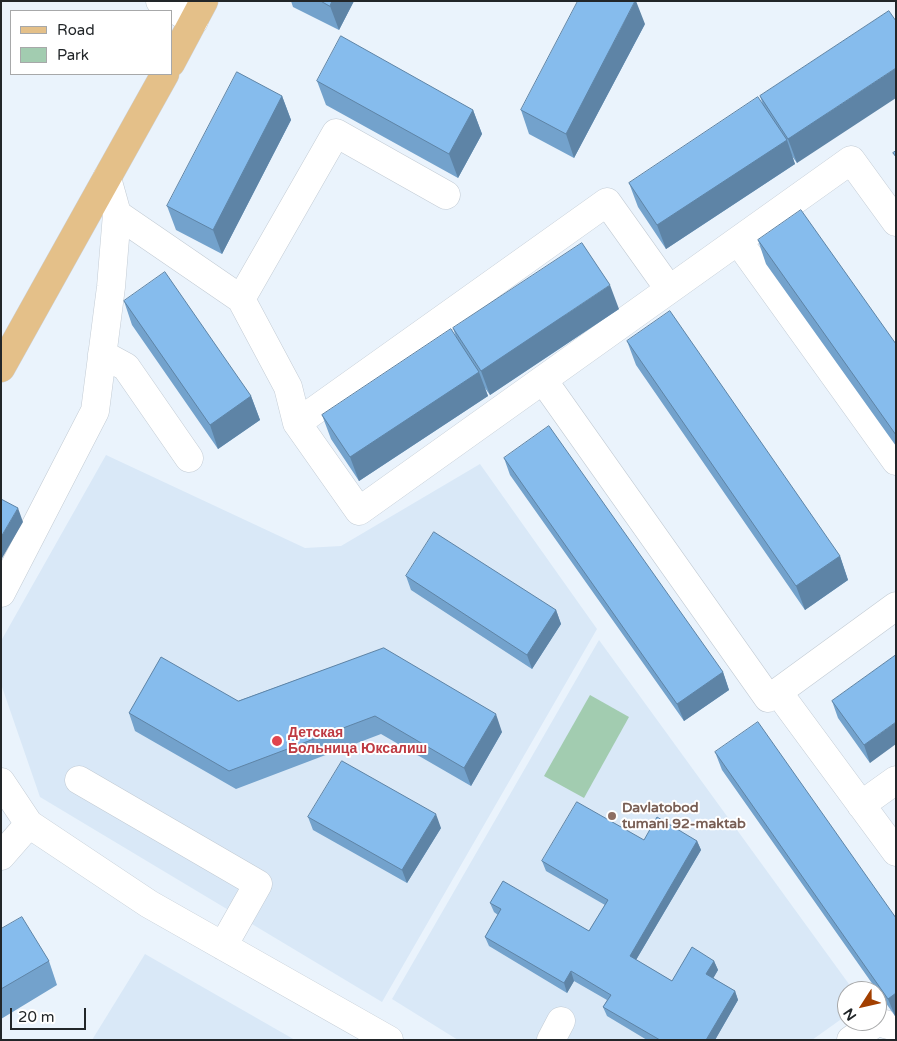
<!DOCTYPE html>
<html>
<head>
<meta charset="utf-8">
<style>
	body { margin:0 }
	#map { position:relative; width:897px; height:1041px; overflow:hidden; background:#eaf3fc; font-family:"Varela Round",sans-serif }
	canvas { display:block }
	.frame { position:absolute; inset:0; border:2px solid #222629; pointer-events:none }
	.legend { position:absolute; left:10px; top:10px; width:162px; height:65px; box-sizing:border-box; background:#fff; border:1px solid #a7a8a9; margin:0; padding:6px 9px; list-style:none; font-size:15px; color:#222629 }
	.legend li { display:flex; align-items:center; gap:10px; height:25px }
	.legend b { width:25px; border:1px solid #a7a8a9 }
	.north { position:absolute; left:837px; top:981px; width:50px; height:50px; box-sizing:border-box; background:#fff; border:1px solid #a7a8a9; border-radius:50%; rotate:235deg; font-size:14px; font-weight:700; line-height:20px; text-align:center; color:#222629 }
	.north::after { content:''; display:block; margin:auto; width:18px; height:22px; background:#a23f00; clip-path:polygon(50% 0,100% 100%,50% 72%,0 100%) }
	.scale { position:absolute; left:10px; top:1008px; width:76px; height:22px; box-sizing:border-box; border:2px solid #222629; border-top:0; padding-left:6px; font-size:15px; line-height:18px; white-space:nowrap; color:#222629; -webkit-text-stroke:4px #fff; paint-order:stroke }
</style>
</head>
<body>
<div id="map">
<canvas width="897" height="1041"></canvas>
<div class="frame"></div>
<ul class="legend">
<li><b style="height:6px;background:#e4c089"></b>Road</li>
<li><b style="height:14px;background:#a2ccb0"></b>Park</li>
</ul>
<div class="north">N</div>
<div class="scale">20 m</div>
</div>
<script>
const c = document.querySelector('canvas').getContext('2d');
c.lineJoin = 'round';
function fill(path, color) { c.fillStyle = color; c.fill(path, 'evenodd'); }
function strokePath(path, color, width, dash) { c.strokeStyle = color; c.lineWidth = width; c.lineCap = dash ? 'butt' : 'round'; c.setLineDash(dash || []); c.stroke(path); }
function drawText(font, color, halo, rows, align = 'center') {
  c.font = font + ' "Varela Round",sans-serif'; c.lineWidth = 4; c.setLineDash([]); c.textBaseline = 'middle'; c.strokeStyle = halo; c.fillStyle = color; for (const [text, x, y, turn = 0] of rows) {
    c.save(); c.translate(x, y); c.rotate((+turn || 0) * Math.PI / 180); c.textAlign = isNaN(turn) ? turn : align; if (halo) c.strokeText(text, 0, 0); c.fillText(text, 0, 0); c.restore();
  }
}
fill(new Path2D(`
	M106,455L305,548L341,546L480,464L597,629L382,1002L40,797L1,684V641Z
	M599,640L854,991H847V1015L812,1040H458L392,999Z
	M145,954L295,1040H92Z`), '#d9e8f7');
fill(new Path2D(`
	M590,695L629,717L584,798L544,776Z`), '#a2ccb0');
const minor = new Path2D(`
	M160,1L194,21
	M117,214L241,299L288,387L297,423
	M738,241L896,461
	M669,289L607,202L297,423L359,511L851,160L896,222
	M241,299L336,133L446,195
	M102,354L126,367L189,458
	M543,380L768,698
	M1,593L95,411L111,287L117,214L107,178
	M896,606L778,692L896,852
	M79,780L258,884L223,946
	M1,782L29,824L149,904L389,1040
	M861,805L896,780
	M1,856L29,824
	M551,1040L561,1021
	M851,1040L877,1022L896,1027`);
const major = new Path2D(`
	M171,63L204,1
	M1,368L165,74`);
strokePath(minor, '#c2cbd4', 29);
strokePath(major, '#cecfd0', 29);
strokePath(minor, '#fff', 28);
strokePath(major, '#e4c089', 28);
fill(new Path2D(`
	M291,1H354L339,30L293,7Z
	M889,11L797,163L792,156L795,164L666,249L638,207L629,183L763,105L760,96Z
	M645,24L574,158L529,134L521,110Z
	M317,81L473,110L482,134L458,178L326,105Z
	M282,96L291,120L222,254L176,230L167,206Z
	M758,240L896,344V446L766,264Z
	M124,301L251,396L260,420L218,449L132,325Z
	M619,309L490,395L485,388L488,396L359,481L331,439L322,415L456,337L453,328Z
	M627,341L840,556L848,580L805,610L636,365Z
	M504,458L723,672L729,690L684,721L510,475Z
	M406,576L556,610L561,624L532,669L411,590Z
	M384,648L502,732L471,786L381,734L236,789L135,731L129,713L238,701Z
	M896,655L870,763L838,718L832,701Z
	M715,752L896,918V1016H895L722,770Z
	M308,817L441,828L407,883L313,830Z
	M644,840L697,841L701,850L636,960L672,981L714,961L718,970L713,978L735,991L738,1000L715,1040H647L607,1016L603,1007L607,1000L574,981L567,993L489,946L485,937L498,915L494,912L490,903L589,931L605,905L546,871L542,861Z
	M1,929L49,961L57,985L1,1019Z`), '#73a2cc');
fill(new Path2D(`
	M332,1H354L339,30L330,6Z
	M635,1H636L645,24L574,158L566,134Z
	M896,68V98L797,163L788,139Z
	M282,96L291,120L222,254L213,230Z
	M473,110L482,134L458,178L449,154Z
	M787,140L795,164L666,249L657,225Z
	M610,285L619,309L490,395L481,371Z
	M479,372L488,396L359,481L350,457Z
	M251,396L260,420L218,449L210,425Z
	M18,508L23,522L1,560V537Z
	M840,556L848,580L805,610L796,586Z
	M556,610L561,624L532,669L527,655Z
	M723,672L729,690L684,721L677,704Z
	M496,714L502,732L471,786L464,768Z
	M896,722V744L870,763L864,745Z
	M436,814L441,828L407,883L402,870Z
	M697,841L701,850L633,965L630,956Z
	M714,961L718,970L710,984L706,974Z
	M571,971L574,981L567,993L564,983Z
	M735,991L738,1000L715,1040H706Z
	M896,993V1016H895L888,999Z`), '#5e84a6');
const building = new Path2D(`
	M321,1H332L330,6Z
	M578,1H635L566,134L521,110Z
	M889,11L896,21V68L788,139L760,96Z
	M341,36L473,110L449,154L317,81Z
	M237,72L282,96L213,230L167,206Z
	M758,97L787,140L657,225L629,183Z
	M896,151V157L893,153Z
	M801,210L896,344V435L758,240Z
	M582,243L610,285L481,371L453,328Z
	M165,272L251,396L210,425L124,301Z
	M670,311L840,556L796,586L627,341Z
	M451,329L479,372L350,457L322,415Z
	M549,426L723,672L677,704L504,458Z
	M1,499L18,508L1,537Z
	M434,532L556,610L527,655L406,576Z
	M384,648L496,714L464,768L375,716L229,771L129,713L161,657L238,701Z
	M896,655V722L864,745L832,701Z
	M758,722L896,918V993L888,999L715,752Z
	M342,761L436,814L402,870L308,817Z
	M577,802L644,840L657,817L697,841L630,956L672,981L692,947L714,961L706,974L735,991L706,1040H660L603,1007L611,995L571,971L564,983L485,937L501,909L490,903L503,881L589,931L608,900L542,861Z
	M22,917L49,961L1,989V929Z`);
fill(building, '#86bced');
strokePath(building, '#5e84a6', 1);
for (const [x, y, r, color] of [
	[277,741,6,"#e0444e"],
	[612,816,5,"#8d6e63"]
]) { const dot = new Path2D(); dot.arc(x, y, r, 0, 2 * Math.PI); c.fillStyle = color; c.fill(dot); strokePath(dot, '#fff', 2); }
drawText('bold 14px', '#be3a42', '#fff', [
	["Детская",288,733],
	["Больница Юксалиш",288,749]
], 'left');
drawText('bold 14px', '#785e54', '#fff', [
	["Davlatobod",622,808],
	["tumani 92-maktab",622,824]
], 'left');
</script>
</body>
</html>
